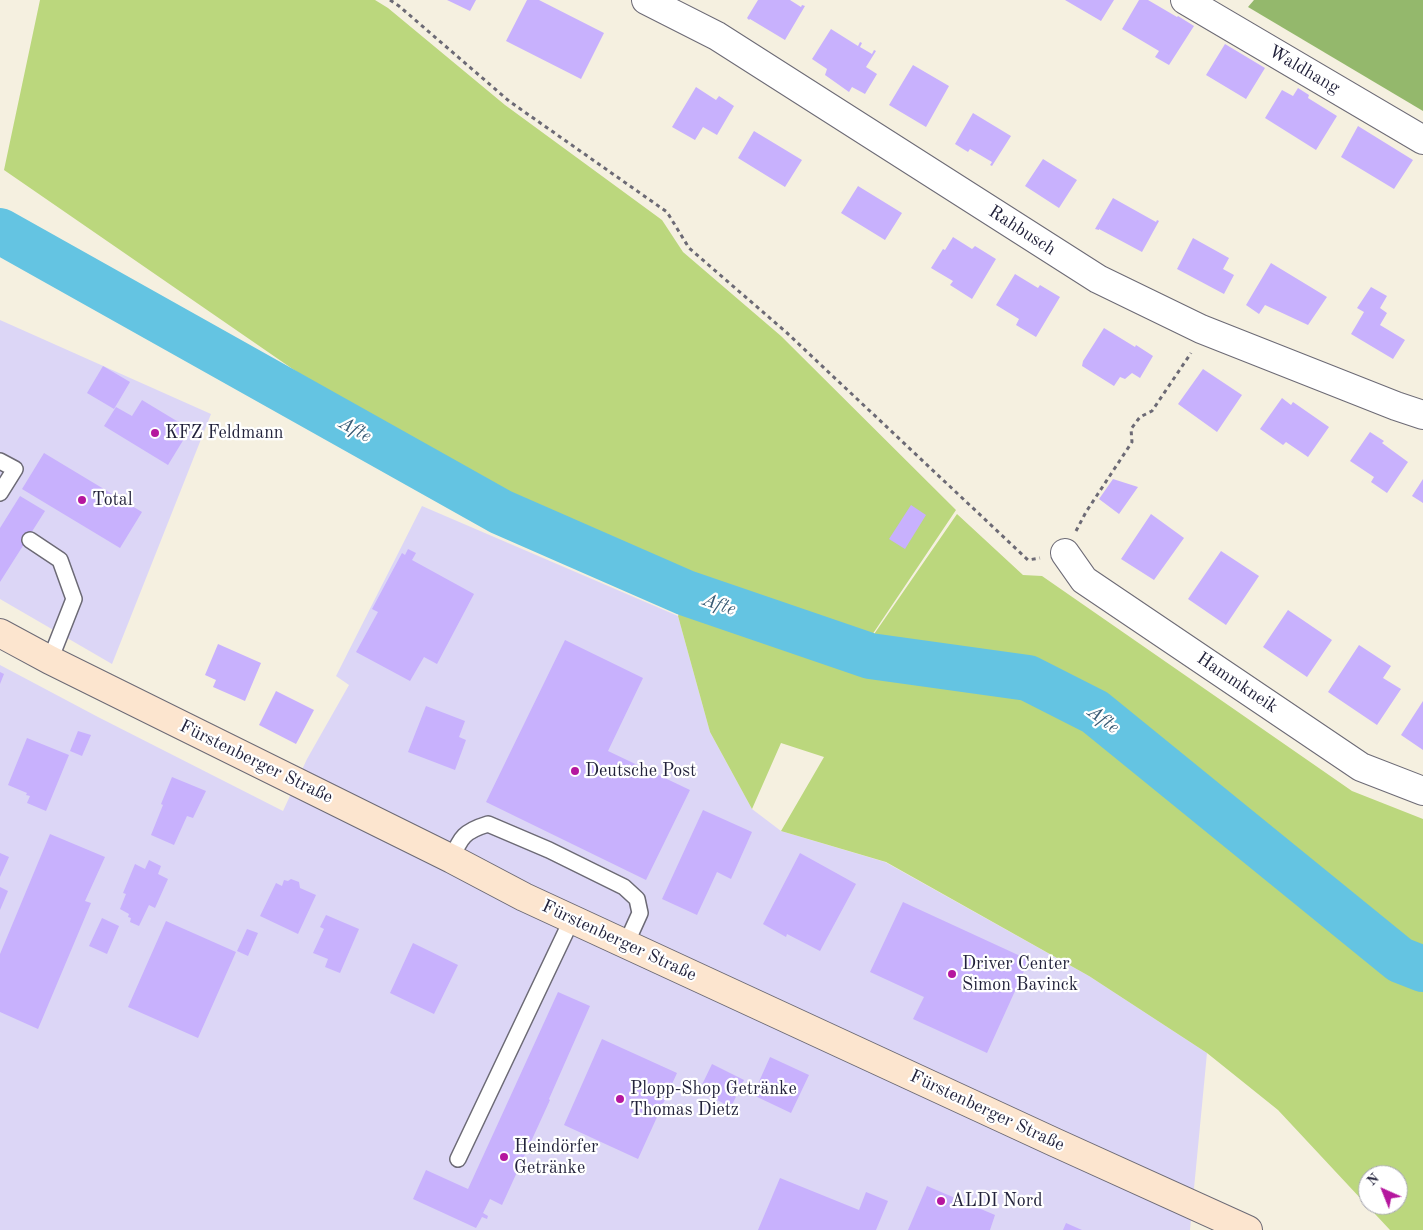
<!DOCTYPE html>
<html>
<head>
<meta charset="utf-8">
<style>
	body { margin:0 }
	#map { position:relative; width:1423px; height:1230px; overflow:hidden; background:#f5f0e0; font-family:"Old Standard TT",serif }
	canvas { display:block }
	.north { position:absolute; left:1358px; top:1165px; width:50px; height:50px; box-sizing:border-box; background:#fff; border:1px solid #a7a7b1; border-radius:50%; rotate:316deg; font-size:14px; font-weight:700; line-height:20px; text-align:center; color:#22223b }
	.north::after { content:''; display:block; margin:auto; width:18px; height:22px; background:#b5179e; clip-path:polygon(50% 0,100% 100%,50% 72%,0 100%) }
</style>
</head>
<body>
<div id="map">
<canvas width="1423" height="1230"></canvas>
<div class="north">N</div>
</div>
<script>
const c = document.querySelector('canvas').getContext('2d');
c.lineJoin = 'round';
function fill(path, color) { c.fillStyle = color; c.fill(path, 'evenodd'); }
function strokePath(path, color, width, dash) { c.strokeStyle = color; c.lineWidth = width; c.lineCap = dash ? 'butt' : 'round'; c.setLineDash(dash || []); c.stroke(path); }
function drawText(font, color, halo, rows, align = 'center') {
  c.font = font + ' "Old Standard TT",serif'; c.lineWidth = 4.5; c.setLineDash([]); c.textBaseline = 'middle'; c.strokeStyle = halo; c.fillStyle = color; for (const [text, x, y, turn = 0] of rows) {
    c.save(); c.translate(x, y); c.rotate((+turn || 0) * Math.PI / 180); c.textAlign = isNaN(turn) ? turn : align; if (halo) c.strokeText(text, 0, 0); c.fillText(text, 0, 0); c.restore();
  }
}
fill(new Path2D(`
	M0,320L211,414L112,664L0,599Z
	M422,506L678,616L710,732L752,809L781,831L885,862L1089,976L1207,1053L1190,1230H0V665L98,717L283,811L307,759L349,685L336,676Z`), '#dcd6f6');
fill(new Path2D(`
	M40,0H375L388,8L505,105L662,220L683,252L781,336L956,510L868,641L695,578L519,501L371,423L4,170Z
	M957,514L1023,575L1042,576L1352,791L1423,819V957L1405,950L1103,701L1029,661L870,640Z
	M685,600L867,665L1028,686L1105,726L1389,973L1423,987V1230H1390L1278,1110L1207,1053L1089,976L886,862L781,831L824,757L781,743L752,809L710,732L678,616ZM1368,1175H1398V1205H1368Z`), '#bbd77d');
fill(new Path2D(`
	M1254,0H1423V111L1248,7Z`), '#94b86c');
strokePath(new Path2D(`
	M0,231L501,512L686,593L870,656L1028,678L1095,712L1400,960L1423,969`), '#64c4e2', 46);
fill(new Path2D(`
	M447,0H476L470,11Z
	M527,0H539L604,33L581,79L506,41Z
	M758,0H790L801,7L802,5L805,6L785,40L750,19L749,20L747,18Z
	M1065,0H1114L1101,21Z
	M1139,0H1148L1177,17L1178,16L1194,26L1169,65L1155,57L1159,51L1122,29Z
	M831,29L858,46L860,42L862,43L860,47L872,54L874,50L876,51L866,67L877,74L865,94L852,87L849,92L825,75L827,69L812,59Z
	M1225,44L1265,68L1246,99L1206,75Z
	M913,65L949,86L926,127L889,105Z
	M696,87L716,100L719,96L734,106L717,135L703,127L695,140L672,127Z
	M1298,88L1309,95L1308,98L1337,116L1316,150L1265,118L1282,90L1293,96Z
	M973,113L1011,136L992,166L990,165L992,162L970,149L968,152L955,144Z
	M1358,126L1413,160L1394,189L1341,157Z
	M754,131L802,160L785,187L738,158Z
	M1043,159L1077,180L1059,208L1025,186Z
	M858,186L902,213L885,240L841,213Z
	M1113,198L1156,222L1157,220L1159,221L1142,252L1099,229V230L1095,229Z
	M953,237L972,249L975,246L996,259L972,299L950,285L953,281L931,268L943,249L945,250Z
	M1193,238L1229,258L1223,269L1234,275L1224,294L1177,269Z
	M1271,263L1327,297L1308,325L1265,305L1259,314L1246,305Z
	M1015,274L1038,288L1040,285L1060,297L1036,337L1016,325L1019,319L996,305Z
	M1371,287L1387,296L1380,308L1387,313L1380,325L1405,340L1393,359L1351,334L1364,312L1357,308Z
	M1104,328L1135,347L1136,345L1153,356L1140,378L1132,373L1125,379L1120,377L1114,386L1082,366L1083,361Z
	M103,366L130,382L114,409L87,393Z
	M1203,369L1242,395L1217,432L1178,404Z
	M1282,398L1291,405L1293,402L1329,427L1308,457L1286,442L1283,445L1260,429Z
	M142,400L190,429L168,465L104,426L116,407L132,416Z
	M1370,432L1384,441L1382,443L1408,462L1387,493L1371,482L1374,477L1350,461Z
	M44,453L142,512L120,548L22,489Z
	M1113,479L1138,487L1119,514L1099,499Z
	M1423,479V503L1412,496Z
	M20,496L45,511L0,582V528Z
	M911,505L926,515L905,549L889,539Z
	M1151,514L1184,538L1154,580L1121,559Z
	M408,549L416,553L412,560L474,594L437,664L424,657L410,681L356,652L378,612L372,609L402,553L405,555Z
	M1221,551L1259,576L1226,625L1188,599Z
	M1288,610L1332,640L1307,677L1263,647Z
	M565,640L643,678L608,751L690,790L646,880L486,802Z
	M218,644L261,663L245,701L213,687L216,680L205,675Z
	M1359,645L1391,666L1383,678L1401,689L1377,725L1328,692Z
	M0,672L4,674L0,684Z
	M276,691L314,710L296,744L259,725Z
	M1423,701V750L1401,735Z
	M426,706L465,721L459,737L466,740L455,770L408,752Z
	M78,731L91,735L82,756L70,751Z
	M27,738L69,755L46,811L27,803L30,796L26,795L27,793L8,785Z
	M172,777L206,791L193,818L187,816L174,845L151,835L163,805L161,804Z
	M703,810L752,832L731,879L717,872L697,915L662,899Z
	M50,834L105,857L85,901L91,903L38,1029L0,1012V954Z
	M0,853L9,857L0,877Z
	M800,853L856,884L820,951L787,934L786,937L763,924Z
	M149,860L161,866L158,874L168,879L155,908L149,905L139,926L130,922L131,918L128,917L129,914L120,909L126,894L123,893L135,864L145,869Z
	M291,879L299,882L300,888L316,895L298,934L260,916L276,883L282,886L284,880L288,881Z
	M0,887L8,891L0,910Z
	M903,902L1029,960L987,1053L913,1019L924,997L870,972Z
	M326,915L359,929L340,973L325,967L328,959L313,953L324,929L320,927Z
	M102,918L119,926L107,954L89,946Z
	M166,921L236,952L198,1038L128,1007Z
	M247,929L258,933L248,956L237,951Z
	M413,943L458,965L434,1014L390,993Z
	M558,992L590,1006L549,1099L550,1100L502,1205L490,1199L483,1213L488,1216L487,1219L482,1217L476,1228L413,1199L426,1170L468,1189Z
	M602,1039L677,1073L638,1159L564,1125Z
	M770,1057L809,1075L791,1113L753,1095Z
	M712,1064L744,1080L731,1107L699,1091Z
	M780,1178L859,1210L866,1192L888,1201L876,1230H758Z
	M927,1186L995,1215L990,1230H908Z
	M1066,1223L1082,1230H1063Z`), '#c8b1fd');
const lane = new Path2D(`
	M0,461L15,469L0,493
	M30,540L60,560L74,599L50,660
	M452,859C460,837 465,831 488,824L549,850L624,887L637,899L640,913L626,944
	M458,1159L572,919`);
const street = new Path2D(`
	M646,0L717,36L1098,279L1201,329L1396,406L1423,415
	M1185,0L1423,140
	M1065,553L1084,580L1361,767L1423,791`);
const secondary = new Path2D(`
	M0,633L50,660L452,859L524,897L1054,1142L1248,1230`);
strokePath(lane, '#6c6a75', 18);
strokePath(street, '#6c6a75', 30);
strokePath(secondary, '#6c6a75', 30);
strokePath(new Path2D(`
	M390,0L399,6L509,101L667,212L689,248L786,332L1028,560L1040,558
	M1076,531L1086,512L1132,442L1131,429L1140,417L1152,411L1191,353`), '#6c6a75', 3, [4, 4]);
strokePath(lane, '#fff', 15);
strokePath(street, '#fff', 28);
strokePath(secondary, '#fce5cf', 28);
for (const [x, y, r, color] of [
	[155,433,5,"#b5179e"],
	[82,500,5,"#b5179e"],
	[575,771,5,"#b5179e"],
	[952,974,5,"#b5179e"],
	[620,1099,5,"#b5179e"],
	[504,1157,5,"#b5179e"],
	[941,1201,5,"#b5179e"]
]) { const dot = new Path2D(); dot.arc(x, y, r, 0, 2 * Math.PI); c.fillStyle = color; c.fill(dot); strokePath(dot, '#fff', 2); }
drawText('18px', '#22223b', '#fff', [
	["Waldhang",1304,70,30],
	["Rahbusch",1022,231,33],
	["Hammkneik",1237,683,34],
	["Fürstenberger Straße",256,762,26],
	["Fürstenberger Straße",619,941,25],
	["Fürstenberger Straße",987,1111,25]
]);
drawText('18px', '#22223b', '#fff', [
	["KFZ Feldmann",165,433],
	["Total",92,500],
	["Deutsche Post",585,771],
	["Driver Center",962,964],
	["Simon Bavinck",962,985],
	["Plopp-Shop Getränke",630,1089],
	["Thomas Dietz",630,1110],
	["Heindörfer",514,1147],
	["Getränke",514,1168],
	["ALDI Nord",951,1201]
], 'left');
drawText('italic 19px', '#395b75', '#fff', [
	["Afte",355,430,29],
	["Afte",719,605,19],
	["Afte",1103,720,36]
]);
</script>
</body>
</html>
